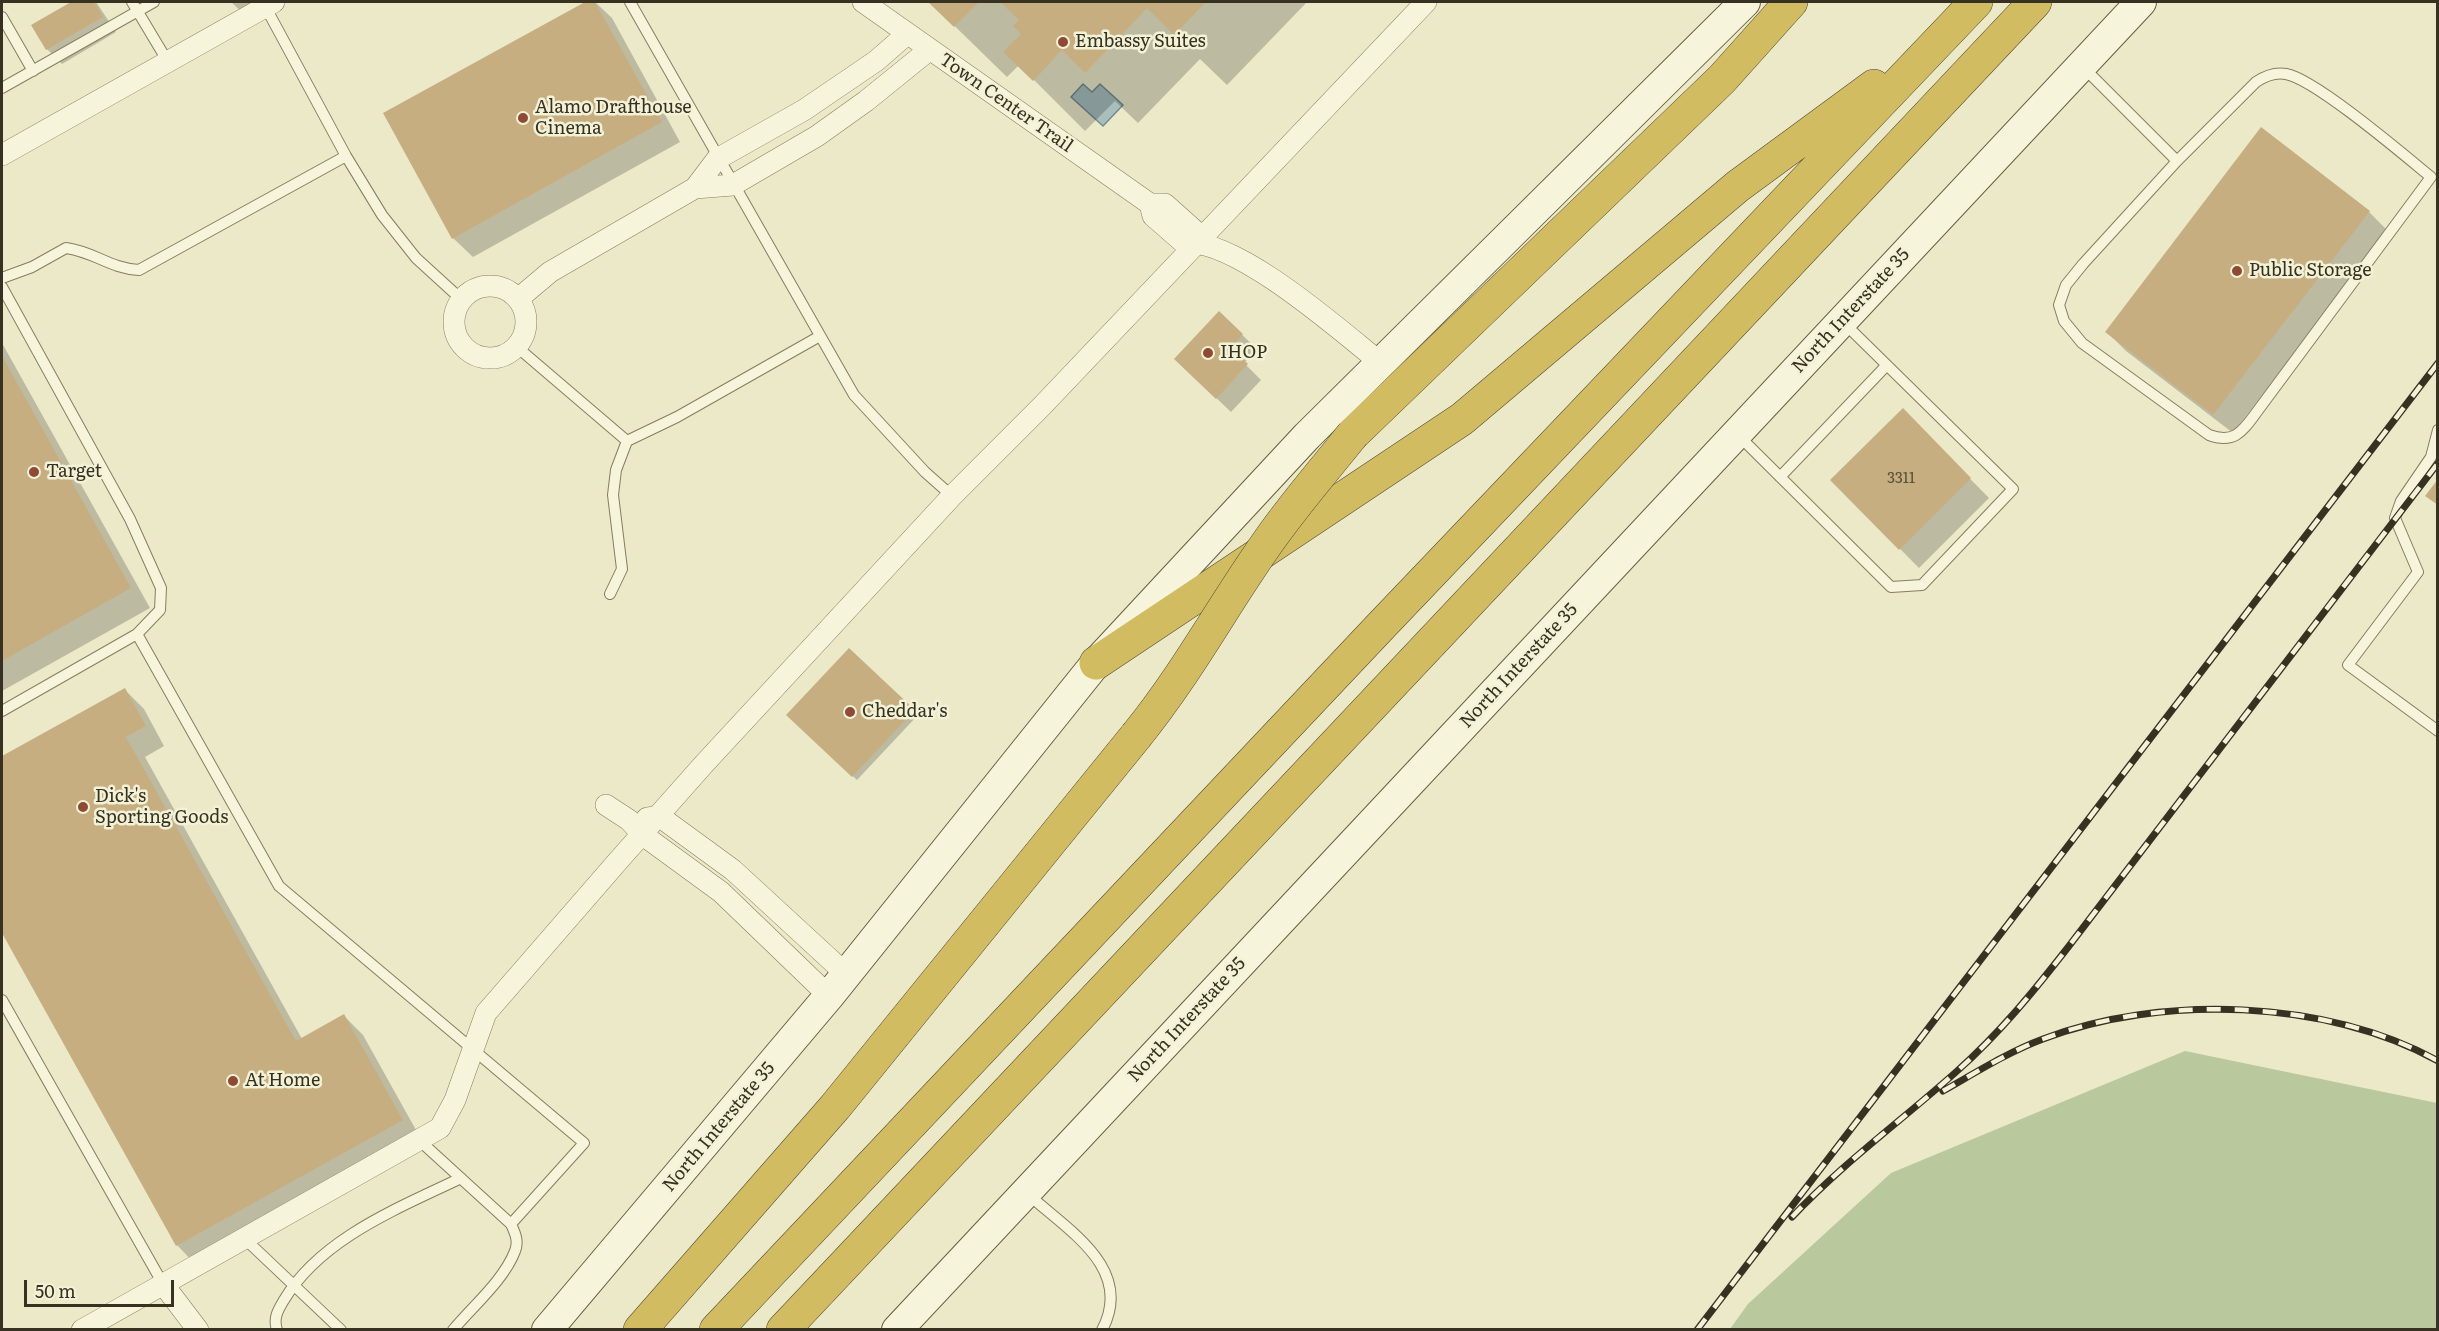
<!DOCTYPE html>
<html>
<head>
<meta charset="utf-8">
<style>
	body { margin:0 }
	#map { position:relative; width:2439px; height:1331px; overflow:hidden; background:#ebe9c8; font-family:Literata,serif }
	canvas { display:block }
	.frame { position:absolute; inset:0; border:3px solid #373121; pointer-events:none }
	.scale { position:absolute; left:24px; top:1280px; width:150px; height:27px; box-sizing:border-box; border:3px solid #373121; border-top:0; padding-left:8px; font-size:18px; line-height:21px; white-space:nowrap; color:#373121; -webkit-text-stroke:4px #f3f2d7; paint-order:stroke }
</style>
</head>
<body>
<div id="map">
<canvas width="2439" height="1331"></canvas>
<div class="frame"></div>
<div class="scale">50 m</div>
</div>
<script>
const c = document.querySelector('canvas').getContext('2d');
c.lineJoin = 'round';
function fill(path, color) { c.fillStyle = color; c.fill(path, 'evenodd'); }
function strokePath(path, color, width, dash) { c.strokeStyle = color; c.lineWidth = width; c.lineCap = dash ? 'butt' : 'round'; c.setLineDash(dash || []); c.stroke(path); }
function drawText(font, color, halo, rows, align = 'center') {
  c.font = font + ' Literata,serif'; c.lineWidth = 5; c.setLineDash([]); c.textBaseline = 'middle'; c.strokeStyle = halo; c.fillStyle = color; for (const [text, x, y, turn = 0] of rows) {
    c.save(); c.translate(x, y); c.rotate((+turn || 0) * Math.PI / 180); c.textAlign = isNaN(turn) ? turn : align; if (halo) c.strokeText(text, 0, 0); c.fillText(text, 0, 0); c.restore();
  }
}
fill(new Path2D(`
	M2185,1051L2437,1103V1329H1730L1748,1304L1891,1173Z`), '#b9c89d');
const water = new Path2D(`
	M1083,84L1092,92L1100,84L1123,105L1103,126L1071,97Z`);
fill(water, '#a9bfbe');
strokePath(water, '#708d8d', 1.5);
fill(new Path2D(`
	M74,2H96L116,32L62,64L47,49L33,26Z
	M231,2H261L242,12Z
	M588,2H595L612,18L680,142L473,257L453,238L385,114Z
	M930,2H1307L1227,85L1200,59L1138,123L1115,101L1085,131L1019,65L1007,77Z
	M2369,212L2388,231L2233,433L2126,351L2107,332Z
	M1219,313L1257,349L1244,363L1261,380L1231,412L1190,373Z
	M2,343L150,608L2,691Z
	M1903,411L1989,498L1919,568L1832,480Z
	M849,650L918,715L857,780L788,715Z
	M125,690L144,709L164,746L145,757L302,1039L344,1016L363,1035L421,1139L196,1265L177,1245L2,929V758Z`), '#0003');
fill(new Path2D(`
	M71,2H94L103,17L46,50L31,25Z
	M585,2H595L662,122L452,239L383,113Z
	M928,2H979L954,27Z
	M1000,2H1206L1174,35L1147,8L1085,73L1062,50L1033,81L1003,52L1021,34L1013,26L1019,20Z
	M2261,127L2370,211L2213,415L2105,332Z
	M1219,311L1243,334L1231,348L1248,364L1216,399L1174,359Z
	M2,356L131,588L2,661Z
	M1903,408L1971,478L1899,550L1830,480Z
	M2438,479V505L2425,496Z
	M849,648L915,710L852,777L786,715Z
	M125,688L146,726L126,737L296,1041L344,1014L403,1120L176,1246L2,933V756Z`), '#c6ae81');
const service = new Path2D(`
	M132,2L168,62
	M630,2L854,395L925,472L952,496
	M265,6L346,156L382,215L416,258L462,300
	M2,17L33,71
	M2083,67L2177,161L2256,82C2265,76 2275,72 2286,74C2315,79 2404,155 2431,177L2256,413C2242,432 2234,444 2209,435L2082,343L2064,321L2059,305L2066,285L2083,264L2177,161
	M2,88L154,2
	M2,278L32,267L66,248C95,252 109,268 139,270L346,156
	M2,287L130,519L161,588L160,610L137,634
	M517,347L627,441
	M2438,430L2431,457L2401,501L2395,518L2418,572L2348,665L2438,731
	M1737,434L1891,587L1922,585L2013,489L1844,323
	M1780,477L1885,367
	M610,594L622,569L613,495L616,470L627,441L677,417L820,336
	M2,711L137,634L279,886L584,1143L511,1224L419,1140
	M2,1000L163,1284
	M1028,1194C1067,1230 1135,1268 1102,1330
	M245,1239L341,1330
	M277,1330C273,1318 278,1310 284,1300C321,1238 399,1208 461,1178
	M453,1330C473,1306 504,1280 515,1251C519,1241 515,1233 511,1224`);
const minor = new Path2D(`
	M863,2L1150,204H1165L1194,230L1197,242
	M2,155L274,2
	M695,188L733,185L817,136L866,101L929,50
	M1150,204L1153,216L1184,243C1235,237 1341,331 1382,364
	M454 322a36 36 0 1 1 72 0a36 36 0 1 1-72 0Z
	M518,299L550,272L695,188L717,159L804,110L876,61L907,34
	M606,805L629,820L643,835L721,892L829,996
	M647,818L659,816L733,870L846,974
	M163,1284L198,1330
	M82,1330L440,1128L455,1100L486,1013L618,861L704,764L952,496L1042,406L1426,2`);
const secondary = new Path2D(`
	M547,1330L829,996L1096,663L1307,436L1745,2
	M897,1330L2141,2`);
const motorway = new Path2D(`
	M1353,434L1722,79L1791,2
	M1096,663L1462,419L1738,186L1874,86
	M640,1330L835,1107L1136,736
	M716,1330L1379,628L1976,2
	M783,1330L2035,2`);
strokePath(service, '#867d5f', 12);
strokePath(minor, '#867d5f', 22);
strokePath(secondary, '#675e42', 32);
strokePath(motorway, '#544a32', 34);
strokePath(service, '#f6f5db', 10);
strokePath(minor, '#f6f5db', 21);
strokePath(secondary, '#f6f5db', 30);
strokePath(motorway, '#d2bc61', 33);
const rail = new Path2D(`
	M1943,1091C1975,1073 2008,1052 2043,1039C2161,994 2327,999 2438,1061
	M1792,1217C1843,1163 1901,1121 1956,1072C1999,1034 2034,991 2069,946L2438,463
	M1697,1330L2438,363`);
strokePath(rail, '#373121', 7);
strokePath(rail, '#f3f2d7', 4.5, [14]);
const motorwayBridge = new Path2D(`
	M1136,736C1188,672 1223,605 1270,539C1296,502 1325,469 1353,434`);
strokePath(motorwayBridge, '#544a32', 34, []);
strokePath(motorwayBridge, '#d2bc61', 33);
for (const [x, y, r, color] of [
	[1063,42,6,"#8f4934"],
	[523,118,6,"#8f4934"],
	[2237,271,6,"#8f4934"],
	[1208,353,6,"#8f4934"],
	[34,472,6,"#8f4934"],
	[850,712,6,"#8f4934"],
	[83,807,6,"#8f4934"],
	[233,1081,6,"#8f4934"]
]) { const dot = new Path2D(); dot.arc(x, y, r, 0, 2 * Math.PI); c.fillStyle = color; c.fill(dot); strokePath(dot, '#f3f2d7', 2); }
drawText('15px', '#5b5039', null, [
	["3311",1901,479]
]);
drawText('18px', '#373121', '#f3f2d7', [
	["Embassy Suites",1075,42],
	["Alamo Drafthouse",535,108],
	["Cinema",535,129],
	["Public Storage",2249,271],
	["IHOP",1220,353],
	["Target",46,472],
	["Cheddar's",862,712],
	["Dick's",95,797],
	["Sporting Goods",95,818],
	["At Home",245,1081]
], 'left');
drawText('18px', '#373121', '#f3f2d7', [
	["Town Center Trail",1006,103,35],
	["North Interstate 35",1851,311,-47],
	["North Interstate 35",1519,666,-47],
	["North Interstate 35",1187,1020,-47],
	["North Interstate 35",719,1127,-50]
]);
</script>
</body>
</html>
